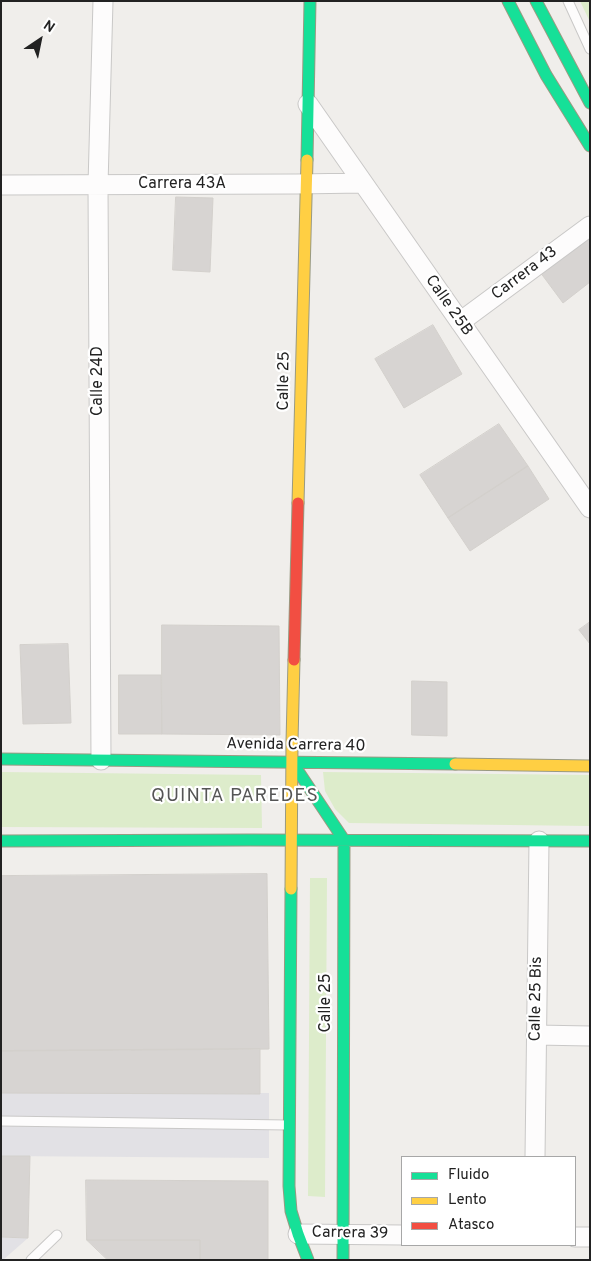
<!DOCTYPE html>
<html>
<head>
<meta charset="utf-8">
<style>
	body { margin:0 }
	#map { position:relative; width:591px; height:1261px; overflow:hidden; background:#f0eeeb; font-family:Overpass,sans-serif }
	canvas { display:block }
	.frame { position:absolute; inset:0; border:2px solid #222; pointer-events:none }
	.legend { position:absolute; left:401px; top:1156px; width:175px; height:90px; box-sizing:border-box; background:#fff; border:1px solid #a7a7a7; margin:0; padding:6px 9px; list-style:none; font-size:15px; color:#222 }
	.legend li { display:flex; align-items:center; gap:10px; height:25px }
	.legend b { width:25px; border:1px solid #a7a7a7 }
	.north { position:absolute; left:15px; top:15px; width:50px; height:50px; -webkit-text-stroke:4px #fff; paint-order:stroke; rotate:34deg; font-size:14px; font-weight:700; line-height:20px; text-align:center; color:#222 }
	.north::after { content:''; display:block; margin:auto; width:18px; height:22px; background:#222; clip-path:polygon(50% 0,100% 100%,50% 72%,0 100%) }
</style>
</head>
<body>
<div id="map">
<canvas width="591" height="1261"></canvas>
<div class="frame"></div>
<ul class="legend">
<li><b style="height:6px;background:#16e098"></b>Fluido</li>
<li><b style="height:6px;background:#ffcf43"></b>Lento</li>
<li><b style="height:6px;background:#f24e42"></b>Atasco</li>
</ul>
<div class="north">N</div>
</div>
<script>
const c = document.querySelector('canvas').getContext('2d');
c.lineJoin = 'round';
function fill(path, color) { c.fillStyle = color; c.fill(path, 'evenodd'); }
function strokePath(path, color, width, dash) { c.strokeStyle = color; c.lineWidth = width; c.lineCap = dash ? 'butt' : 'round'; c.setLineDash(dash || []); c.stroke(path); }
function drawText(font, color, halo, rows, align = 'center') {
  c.font = font + ' Overpass,sans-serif'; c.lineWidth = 4.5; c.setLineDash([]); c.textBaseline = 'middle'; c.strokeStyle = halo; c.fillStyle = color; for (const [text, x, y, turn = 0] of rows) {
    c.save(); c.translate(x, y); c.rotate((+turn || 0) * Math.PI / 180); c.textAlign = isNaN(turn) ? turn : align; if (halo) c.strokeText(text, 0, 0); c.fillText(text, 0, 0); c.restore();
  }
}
fill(new Path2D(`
	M580,1H590V22Z
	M1,772L261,775L262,828L1,827Z
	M323,772L590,775V826L349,823L335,809L325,791Z
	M310,878H327L325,1197L308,1196Z`), '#ddeccb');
fill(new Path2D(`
	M1,1093H269V1158L1,1156Z
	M1,1237L28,1238L3,1260H1Z`), '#e2e1e5');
const building = new Path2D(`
	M176,197L213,198L210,272L173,270Z
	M590,234V282L563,303L540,272Z
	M433,325L462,374L404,408L375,359Z
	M499,424L528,466L448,518L420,475Z
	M528,466L549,499L470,551L448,518Z
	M590,622V644L579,630Z
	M162,625L279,626L280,735L162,734Z
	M68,644L71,723L23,724L20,645Z
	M119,675H161L162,734H119Z
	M412,681L447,682V736L412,735Z
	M267,874L269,1049L1,1051V876Z
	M260,1049V1094L1,1093V1051Z
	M1,1156H30L28,1238L1,1237Z
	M86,1180L268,1181V1260H200V1240H87Z
	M87,1240H200V1260H108Z`);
fill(building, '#d7d4d2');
strokePath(building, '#d3d0cc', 1);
const lane = new Path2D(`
	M568,1L590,49
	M1,1121L288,1125
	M31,1260L57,1235`);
const street = new Path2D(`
	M308,104L590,508
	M1,185L296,184L363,183
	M460,322L590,226
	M101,760L98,185L103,1
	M536,1035L590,1036
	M535,1157L539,841
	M298,1234L402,1235
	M575,1237H590`);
const fast = new Path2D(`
	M508,1L546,75L590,146
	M536,1L590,103
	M307,160L310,1
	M1,759L455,764
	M292,762L344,840L343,1260
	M1,841L250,840L590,841
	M291,889L289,1186L291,1211L298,1234L308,1260`);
const slow = new Path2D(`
	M298,503L307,160
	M455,764L590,766
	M291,889L292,742L294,660`);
const jam = new Path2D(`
	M294,660L298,503`);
strokePath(lane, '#c9c8c7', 11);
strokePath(street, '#c9c8c7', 21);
strokePath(fast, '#999a82', 13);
strokePath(slow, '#999a82', 13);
strokePath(jam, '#999a82', 13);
strokePath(lane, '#fdfcfc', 9);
strokePath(street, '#fdfcfc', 19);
strokePath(fast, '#16e098', 11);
strokePath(slow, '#ffcf43', 11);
strokePath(jam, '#f24e42', 11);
drawText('16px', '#222', '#fff', [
	["Carrera 43A",182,185],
	["Carrera 43",525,274,-37],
	["Calle 25B",448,306,55],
	["Calle 24D",99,381,-90],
	["Calle 25",285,381,-89],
	["Avenida Carrera 40",296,746,1],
	["Calle 25 Bis",537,999,-89],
	["Calle 25",327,1003,-90],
	["Carrera 39",350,1234,1]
]);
c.letterSpacing = '1px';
drawText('19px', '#555', '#fff', [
	["QUINTA PAREDES",235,797]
]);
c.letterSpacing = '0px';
</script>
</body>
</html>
